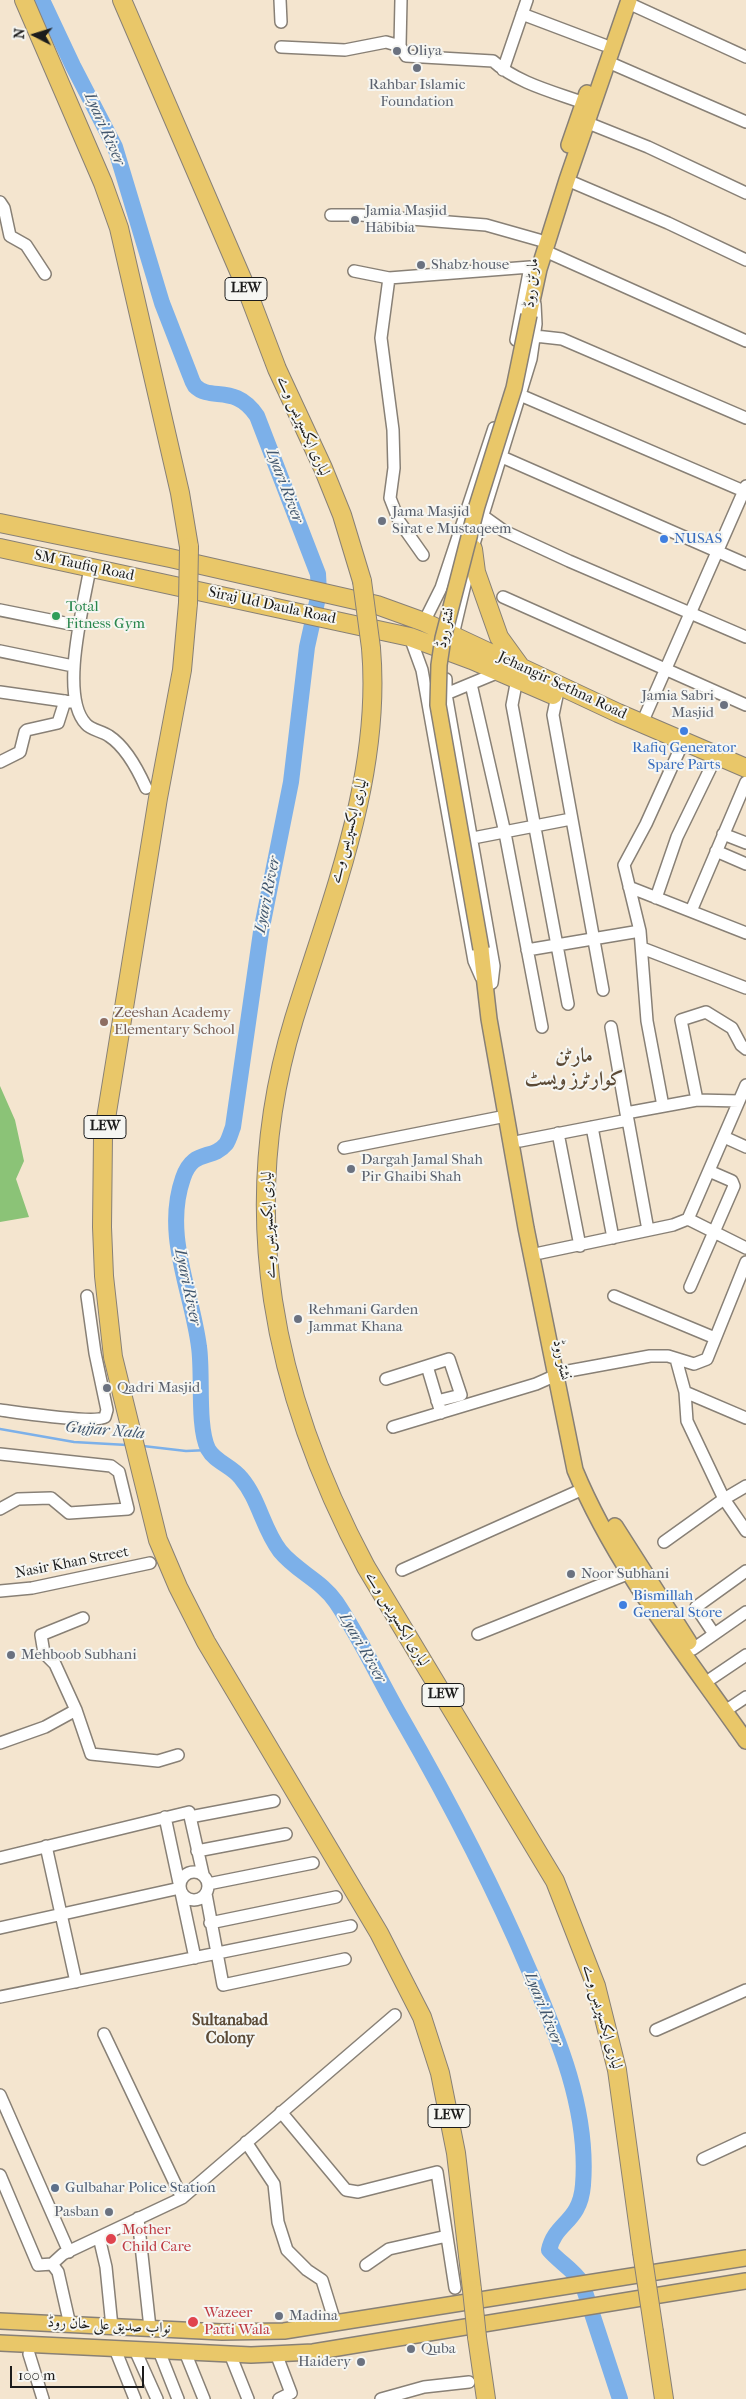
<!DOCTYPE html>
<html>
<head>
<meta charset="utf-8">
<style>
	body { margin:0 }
	#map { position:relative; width:746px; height:2399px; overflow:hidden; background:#f4e5cf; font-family:"IM FELL French Canon",serif }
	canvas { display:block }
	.north { position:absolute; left:10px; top:10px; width:50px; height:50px; -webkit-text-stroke:4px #f6f6f2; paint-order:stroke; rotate:275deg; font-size:14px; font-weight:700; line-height:20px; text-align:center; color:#1c1c1c }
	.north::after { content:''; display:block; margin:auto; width:18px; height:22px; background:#1c1c1c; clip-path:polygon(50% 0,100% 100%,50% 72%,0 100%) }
	.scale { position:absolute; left:10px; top:2366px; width:134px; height:22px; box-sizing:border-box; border:2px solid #1c1c1c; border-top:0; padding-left:6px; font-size:15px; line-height:18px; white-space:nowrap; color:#1c1c1c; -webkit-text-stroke:4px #f6f6f2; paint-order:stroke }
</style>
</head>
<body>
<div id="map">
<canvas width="746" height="2399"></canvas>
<div class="north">N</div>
<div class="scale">100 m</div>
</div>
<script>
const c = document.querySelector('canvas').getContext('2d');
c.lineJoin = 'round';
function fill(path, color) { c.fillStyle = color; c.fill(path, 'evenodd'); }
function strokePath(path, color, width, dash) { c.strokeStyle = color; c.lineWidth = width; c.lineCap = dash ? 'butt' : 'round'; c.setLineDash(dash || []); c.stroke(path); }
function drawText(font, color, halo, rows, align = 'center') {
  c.font = font + ' "IM FELL French Canon",Amiri,serif'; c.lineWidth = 4; c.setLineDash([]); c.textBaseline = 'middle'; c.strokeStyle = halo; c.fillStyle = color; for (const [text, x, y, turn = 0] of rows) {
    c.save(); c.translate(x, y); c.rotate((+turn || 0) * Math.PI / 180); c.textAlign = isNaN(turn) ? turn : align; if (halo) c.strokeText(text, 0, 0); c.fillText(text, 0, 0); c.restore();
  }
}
fill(new Path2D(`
	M0,1086L15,1120L24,1161L16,1179L29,1217L0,1222Z`), '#8bc377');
strokePath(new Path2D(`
	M0,1429L74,1442L127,1445
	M143,1446L186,1451L209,1450`), '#7cb0e9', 2.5);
strokePath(new Path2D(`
	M42,0L73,66L115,147L162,303L190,375C191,378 193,383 195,386C211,402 235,383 257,416L318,574L319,593L307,647L291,782L261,932L233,1127C231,1132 229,1140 226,1144C212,1161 193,1148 183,1178C163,1235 192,1291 199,1347C203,1374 197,1426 208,1449C215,1462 232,1466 241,1478C259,1499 263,1529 280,1551C296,1571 322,1581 336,1602C361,1639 380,1681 402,1719C449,1801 492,1883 529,1970C558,2037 589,2110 583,2185C580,2223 555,2222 549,2250C559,2262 573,2269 582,2283L620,2399`), '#7cb0e9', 16);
const minor = new Path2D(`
	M280,0L281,22
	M628,3L746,57
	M522,14L604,45
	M400,46L401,0
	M281,47L345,50L386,42L400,46L406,56L493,61C517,83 554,92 584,103
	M608,62L746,122
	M503,70L527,0
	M588,123L648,147L746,193
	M567,180L668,223L746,260
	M0,202L4,208L10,236L26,245L45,274
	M331,215H361L486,225L539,240
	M545,251L746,341
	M354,271L389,278L530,267L516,340
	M389,278L381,338L393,430L394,468L390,498L399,521L423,555
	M535,336L562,339L746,418
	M520,395L746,492
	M502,457L746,564
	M483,516L504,531L569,561L746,637
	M474,544L531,359L536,324L535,304
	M90,568C84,604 59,696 86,724C91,730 102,731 109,736C126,747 138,770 146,788
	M503,597L746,705
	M0,610L80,626
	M424,622L441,588L494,428
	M453,635L471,559
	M410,637L422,670L474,961L481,977
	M0,651L73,666
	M446,679V694L494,966L492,983
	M517,679L512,705L568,1004
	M471,684L505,833L542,1027
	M0,692L71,702
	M446,694L499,672
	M557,696L553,715L603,990
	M642,723L746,486
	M0,762L20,752L25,732L27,730L58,723L65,701
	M723,834L746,843
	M473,838L571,819
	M716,851L746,864
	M629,887L746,933
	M656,898L677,837L713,763
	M691,911L746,782
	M642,948L746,988
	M527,950L640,931
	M611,1027L626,1113
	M697,1100L681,1020L706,1012L732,1028L741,1045L746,1049
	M663,1106L647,1021L640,931L624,865L646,824L680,749
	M628,1120L648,1230
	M592,1127L613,1238
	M558,1133L580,1246
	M724,1137L746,1147
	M520,1141L628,1120L626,1113L697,1100L739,1101
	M344,1148L506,1116
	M688,1219L746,1248
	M540,1253L673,1225L688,1219L746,1085
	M690,1287L734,1186L732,1181L709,1171
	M614,1296L715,1338
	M676,1359L685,1392L687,1421L724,1499L746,1531
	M386,1379L427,1366
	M685,1392L746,1418
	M437,1401L461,1395L449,1359L427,1366L441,1413
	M0,1410C16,1412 95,1424 105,1417L107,1410L95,1353L87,1296
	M393,1427L536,1384L563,1372L650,1356H668L694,1364L707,1359L746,1262
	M0,1454L111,1466L119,1472L128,1509L69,1513L51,1498L18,1499L0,1509
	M664,1542L724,1499L746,1486
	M402,1570L583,1489
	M0,1591L32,1588L150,1563
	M83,1618L41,1635L44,1653L55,1664L76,1710L91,1754L158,1761L178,1755
	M478,1634L630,1573
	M714,1634L696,1607L746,1571
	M693,1649L746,1612
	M712,1678L746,1655
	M731,1707L746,1697
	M0,1743L45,1727L76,1710
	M165,1817L195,1958
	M190,1817L274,1801
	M46,1846L76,1982
	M197,1851L286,1834
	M0,1858L189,1812L203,1874
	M180 1886a14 14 0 1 1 28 0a14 14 0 1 1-28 0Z
	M208,1884L313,1863
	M206,1894L223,1985L345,1959
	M210,1923L336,1897
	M0,1928L180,1888
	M0,1997L351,1926
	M656,2030L746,1990
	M104,2034L182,2198
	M0,2095L69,2252
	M281,2112L346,2190L358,2192L437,2172L455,2288
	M246,2142L274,2184L278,2222L287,2250L307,2270L322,2280L335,2322
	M703,2159L746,2139
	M0,2175L38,2265L52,2264L58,2272L70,2325
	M138,2218L150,2328
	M99,2237L106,2267L112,2327
	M52,2264L63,2254L182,2198L395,2015
	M366,2265L389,2249L447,2236
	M115,2349L135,2399
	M135,2350L157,2399
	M159,2351L178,2399
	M185,2352L204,2399
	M29,2354L43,2399
	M230,2354L248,2399
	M277,2356L291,2393L279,2399
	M381,2399L424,2387L469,2382`);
const major = new Path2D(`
	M569,145L587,93
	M529,315L539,269L567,180L629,0
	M481,949L489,1019L526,1228L575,1470C615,1567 686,1655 746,1741
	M615,1526L689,1642
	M0,2321L222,2332L284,2331L746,2258
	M0,2343L251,2355L313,2352L746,2281`);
const highway = new Path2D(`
	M24,0L103,183L119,228L180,493L189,547
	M122,0L247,290L277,369L323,468L342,515L362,581
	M0,523L170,558L377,605L424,622L618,713L746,768
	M0,548L410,637L472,660L553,695
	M473,549L476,572L499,637L520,666
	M188,603L182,670L158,798L103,1137L102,1227L104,1276L113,1357L158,1540L178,1587L206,1642L379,1933L422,2017L440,2073L456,2153L472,2290
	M371,648C382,776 331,899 294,1019C235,1212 273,1393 366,1567L555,1881L596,1986L617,2070L642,2252
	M654,2332L664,2399
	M477,2337L486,2399`);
strokePath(minor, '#888076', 14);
strokePath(major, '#888076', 18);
strokePath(highway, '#888076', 20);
strokePath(minor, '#fff', 11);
strokePath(major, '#e9c769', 15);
strokePath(highway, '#e9c769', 18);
const majorBridge = new Path2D(`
	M481,949L438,705L439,665L443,638L477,506L514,388L529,315`);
const highwayBridge = new Path2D(`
	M362,581L371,648
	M188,603L189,547
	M642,2252L654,2332
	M472,2290L477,2337`);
strokePath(majorBridge, '#888076', 18, []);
strokePath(highwayBridge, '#888076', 20, []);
strokePath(majorBridge, '#e9c769', 15);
strokePath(highwayBridge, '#e9c769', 18);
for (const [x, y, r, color] of [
	[397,51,5,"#6b7280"],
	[417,68,5,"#6b7280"],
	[355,220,5,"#6b7280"],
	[421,265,5,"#6b7280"],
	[382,521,5,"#6b7280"],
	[664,539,5,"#3f7fe0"],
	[56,616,5,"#2e9e5b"],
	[724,705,5,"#6b7280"],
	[684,731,5,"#3f7fe0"],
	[104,1022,5,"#8d6e63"],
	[351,1169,5,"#6b7280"],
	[298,1319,5,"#6b7280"],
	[107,1388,5,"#6b7280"],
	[571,1574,5,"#6b7280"],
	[623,1605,5,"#3f7fe0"],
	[11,1655,5,"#6b7280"],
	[55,2188,5,"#5c6f8a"],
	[109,2212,5,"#6b7280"],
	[111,2239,6,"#e0444e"],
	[279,2316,5,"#6b7280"],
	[193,2322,6,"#e0444e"],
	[411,2349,5,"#6b7280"],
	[361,2362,5,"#6b7280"]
]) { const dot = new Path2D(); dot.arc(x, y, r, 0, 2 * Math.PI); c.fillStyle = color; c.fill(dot); strokePath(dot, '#f6f6f2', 2); }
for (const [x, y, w] of [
	[246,289,42],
	[105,1127,42],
	[443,1695,42],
	[449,2116,42]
]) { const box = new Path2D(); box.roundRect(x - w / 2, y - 11.5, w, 23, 4); c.fillStyle = '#f6f6f2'; c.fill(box); strokePath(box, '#1c1c1c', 1); }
drawText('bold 14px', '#1c1c1c', null, [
	["LEW",246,289],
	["LEW",105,1127],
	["LEW",443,1695],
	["LEW",449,2116]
]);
drawText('15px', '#5b616d', '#f6f6f2', [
	["Oliya",407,51],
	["Rahbar Islamic",417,85,"center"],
	["Foundation",417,102,"center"],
	["Jamia Masjid",365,211],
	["Habibia",365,228],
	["Shabz house",431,265],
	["Jama Masjid",392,512],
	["Sirat e Mustaqeem",392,529],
	["Jamia Sabri",714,696,"right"],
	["Masjid",714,713,"right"],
	["Dargah Jamal Shah",361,1160],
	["Pir Ghaibi Shah",361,1177],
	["Rehmani Garden",308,1310],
	["Jammat Khana",308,1327],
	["Qadri Masjid",117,1388],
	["Noor Subhani",581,1574],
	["Mehboob Subhani",21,1655],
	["Pasban",99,2212,"right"],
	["Madina",289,2316],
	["Quba",421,2349],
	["Haidery",351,2362,"right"]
], 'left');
drawText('15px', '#1c1c1c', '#f6f6f2', [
	["مارٹن روڈ",532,283,-85],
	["لیاری ایکسپریس وے",303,426,66],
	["SM Taufiq Road",84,566,12],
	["Siraj Ud Daula Road",272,606,12],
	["نشتر روڈ",446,628,-78],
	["Jehangir Sethna Road",562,686,25],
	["لیاری ایکسپریس وے",349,831,-75],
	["لیاری ایکسپریس وے",269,1225,-92],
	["نشتر روڈ",561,1360,79],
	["Nasir Khan Street",72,1563,-11],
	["لیاری ایکسپریس وے",397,1619,59],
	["لیاری ایکسپریس وے",602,2017,74],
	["نواب صدیق علی خان روڈ",109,2326,3]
]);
drawText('15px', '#366cbe', '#f6f6f2', [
	["NUSAS",674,539],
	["Rafiq Generator",684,748,"center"],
	["Spare Parts",684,765,"center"],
	["Bismillah",633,1596],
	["General Store",633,1613]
], 'left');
drawText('15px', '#27864d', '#f6f6f2', [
	["Total",66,607],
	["Fitness Gym",66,624]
], 'left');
drawText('15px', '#785e54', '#f6f6f2', [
	["Zeeshan Academy",114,1013],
	["Elementary School",114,1030]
], 'left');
drawText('15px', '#4e5e75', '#f6f6f2', [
	["Gulbahar Police Station",65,2188]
], 'left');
drawText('15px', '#be3a42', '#f6f6f2', [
	["Mother",122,2230],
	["Child Care",122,2247],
	["Wazeer",204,2313],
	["Patti Wala",204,2330]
], 'left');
drawText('italic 16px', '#42576e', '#f6f6f2', [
	["Lyari River",104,129,66],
	["Lyari River",284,486,69],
	["Lyari River",268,895,-79],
	["Lyari River",187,1287,78],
	["Gujjar Nala",105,1431,5],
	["Lyari River",362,1648,60],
	["Lyari River",543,2009,68]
]);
drawText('bold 16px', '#5b4a36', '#f6f6f2', [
	["Sultanabad",230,2021],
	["Colony",230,2039]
]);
drawText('bold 20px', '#5b4a36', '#f6f6f2', [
	["مارٹن",574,1057],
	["کوارٹرز ویسٹ",574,1080]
]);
</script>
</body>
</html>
